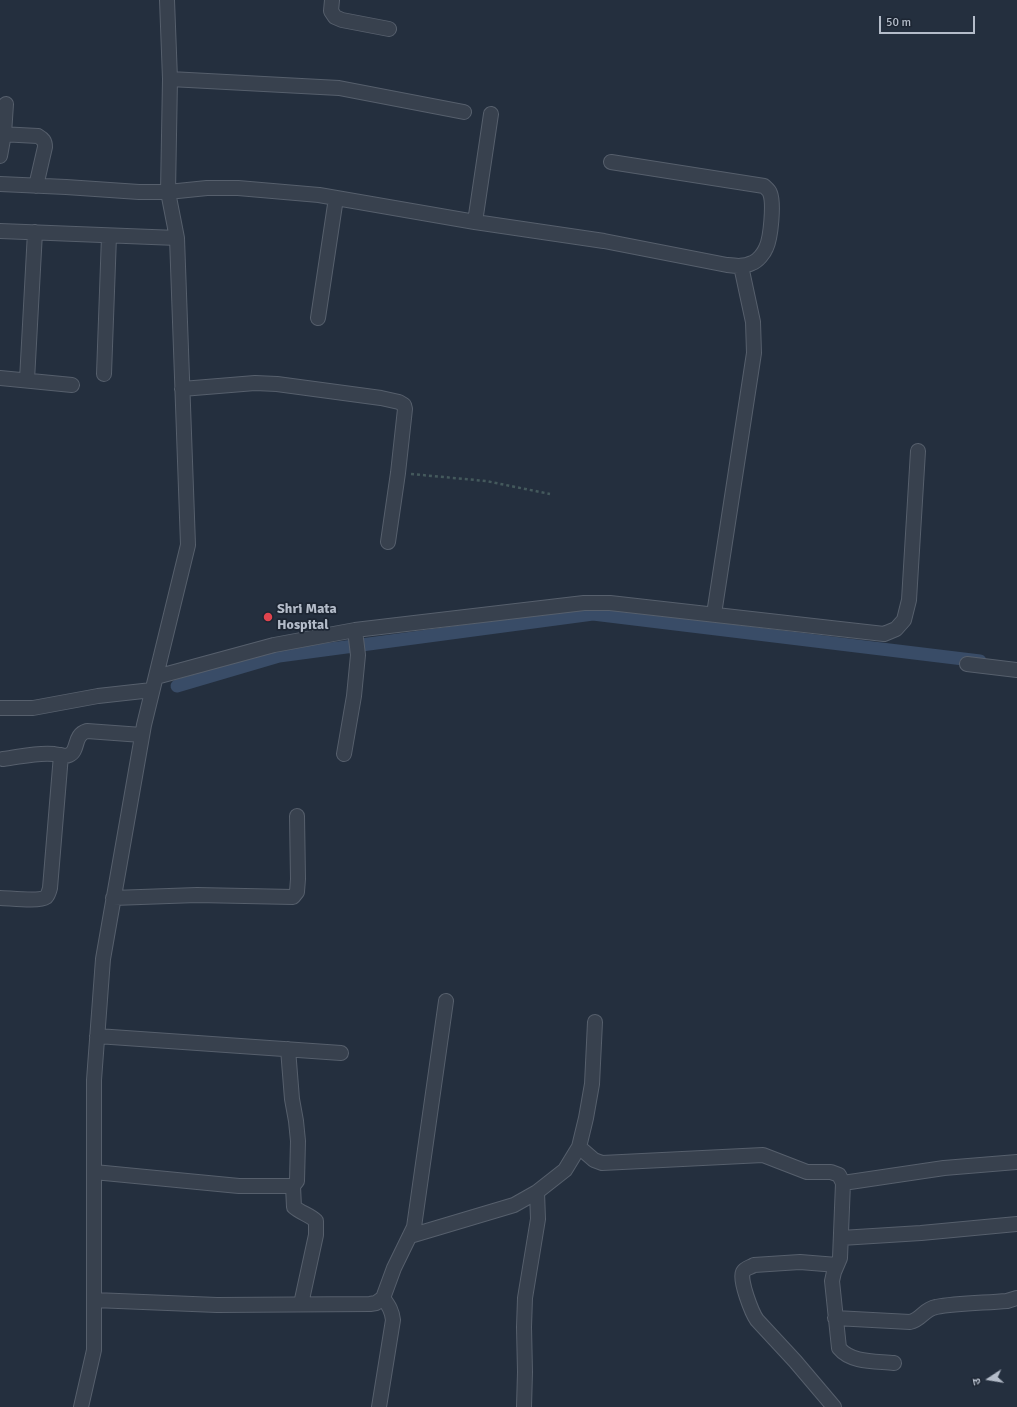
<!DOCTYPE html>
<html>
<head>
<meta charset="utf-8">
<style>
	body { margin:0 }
	#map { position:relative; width:1017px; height:1407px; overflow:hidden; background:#242f3e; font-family:Signika,"Noto Sans Devanagari",sans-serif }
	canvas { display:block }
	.north { position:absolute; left:969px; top:1359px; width:40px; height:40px; -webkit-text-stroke:3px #1d2633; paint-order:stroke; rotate:258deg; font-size:11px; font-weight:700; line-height:16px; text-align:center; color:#b4bcc9 }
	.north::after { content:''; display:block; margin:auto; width:14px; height:18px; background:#b4bcc9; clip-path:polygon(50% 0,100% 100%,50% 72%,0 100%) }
	.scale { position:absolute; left:879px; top:16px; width:96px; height:18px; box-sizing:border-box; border:2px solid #b4bcc9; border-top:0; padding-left:5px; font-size:12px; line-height:14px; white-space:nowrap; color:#b4bcc9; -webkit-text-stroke:3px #1d2633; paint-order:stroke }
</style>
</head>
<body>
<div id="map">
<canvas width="1017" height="1407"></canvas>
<div class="north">उ</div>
<div class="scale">50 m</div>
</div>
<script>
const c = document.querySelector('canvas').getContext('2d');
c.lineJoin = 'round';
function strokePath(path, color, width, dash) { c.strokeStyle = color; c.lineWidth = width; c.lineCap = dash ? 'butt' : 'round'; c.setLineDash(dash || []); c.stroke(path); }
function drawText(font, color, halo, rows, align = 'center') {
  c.font = font + ' Signika,sans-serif'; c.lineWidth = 3.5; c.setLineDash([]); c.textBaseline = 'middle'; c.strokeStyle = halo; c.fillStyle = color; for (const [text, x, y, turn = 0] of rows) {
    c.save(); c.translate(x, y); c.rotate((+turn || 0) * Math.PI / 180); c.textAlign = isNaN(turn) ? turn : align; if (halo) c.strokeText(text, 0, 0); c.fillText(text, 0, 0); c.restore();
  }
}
strokePath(new Path2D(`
	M177,686L279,656L593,614L980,661`), '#394c67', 13);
const minor = new Path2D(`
	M332,0L331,11L335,17L342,20L389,29
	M170,79L339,88L464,112
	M0,134L38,136C43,139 45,141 45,147L36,186
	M0,156L4,134L6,104
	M0,184L66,187L139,192H168L207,188H238L319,195L475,222L604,241L727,265C736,266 744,267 752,263C758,261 764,253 766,248C771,238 774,203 770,193C769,190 766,188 764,186L611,162
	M475,222L491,114
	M0,231L177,238
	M318,318L336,198
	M104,374L109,236
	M0,378L72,385
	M27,380L35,232
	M182,389L255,383L277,384L381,398L399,402L404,405L405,409L398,473L388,542
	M714,614L754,353L753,322L741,266
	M967,664L1017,670
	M156,677L274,645L355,630L584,603H610L884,634L896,629L904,620L909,600L918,451
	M0,708H33L98,696L152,690
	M344,754L354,696L358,655L355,630
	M3,759C20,757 37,752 54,754C59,755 65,757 69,755C79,751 73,735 87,731L142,735
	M0,898C9,898 39,902 46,897C48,895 49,892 50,888L61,755
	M113,898L197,895L293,897L297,892L298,879L297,816
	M97,1036L341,1053
	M579,1147L594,1160L602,1163L763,1155L807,1172H831L839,1175L843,1183L840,1258L834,1272L832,1281L839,1348C851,1363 876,1361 894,1363
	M94,1172L239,1186H293L297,1181L298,1141L296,1121L292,1099L288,1049
	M843,1183L944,1168L1017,1162
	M293,1186L294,1207C301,1213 310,1215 316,1221V1235L301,1304
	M410,1236L514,1205L537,1192L565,1170L579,1147L586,1118L592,1084L595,1022
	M841,1238L921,1233L1017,1224
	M94,1300L217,1305L370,1304L376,1303L383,1298L394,1268L414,1227L446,1001
	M835,1318L910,1322C921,1320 924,1309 936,1307C957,1303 984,1303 1007,1301L1017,1298
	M81,1407L94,1350V1080L103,959L144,725L188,545L177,238L168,192L170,79L167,0
	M379,1407L393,1320C392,1311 389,1306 383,1298
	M524,1407L525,1372L524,1327L525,1298L538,1219L537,1192
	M834,1407L795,1361L757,1320C752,1313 739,1280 743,1272C745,1268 751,1267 754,1265L800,1262L837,1265`);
strokePath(minor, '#565f6c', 16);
strokePath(new Path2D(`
	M411,474L486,481L550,494`), '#44595c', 2.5, [3, 3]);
strokePath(minor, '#38414e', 14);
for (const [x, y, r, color] of [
	[268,617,5,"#e0444e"]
]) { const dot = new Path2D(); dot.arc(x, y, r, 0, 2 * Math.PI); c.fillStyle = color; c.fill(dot); strokePath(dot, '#1d2633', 1.5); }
drawText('bold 14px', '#b4bcc9', '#1d2633', [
	["Shri Mata",277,609],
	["Hospital",277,625]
], 'left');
</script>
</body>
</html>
